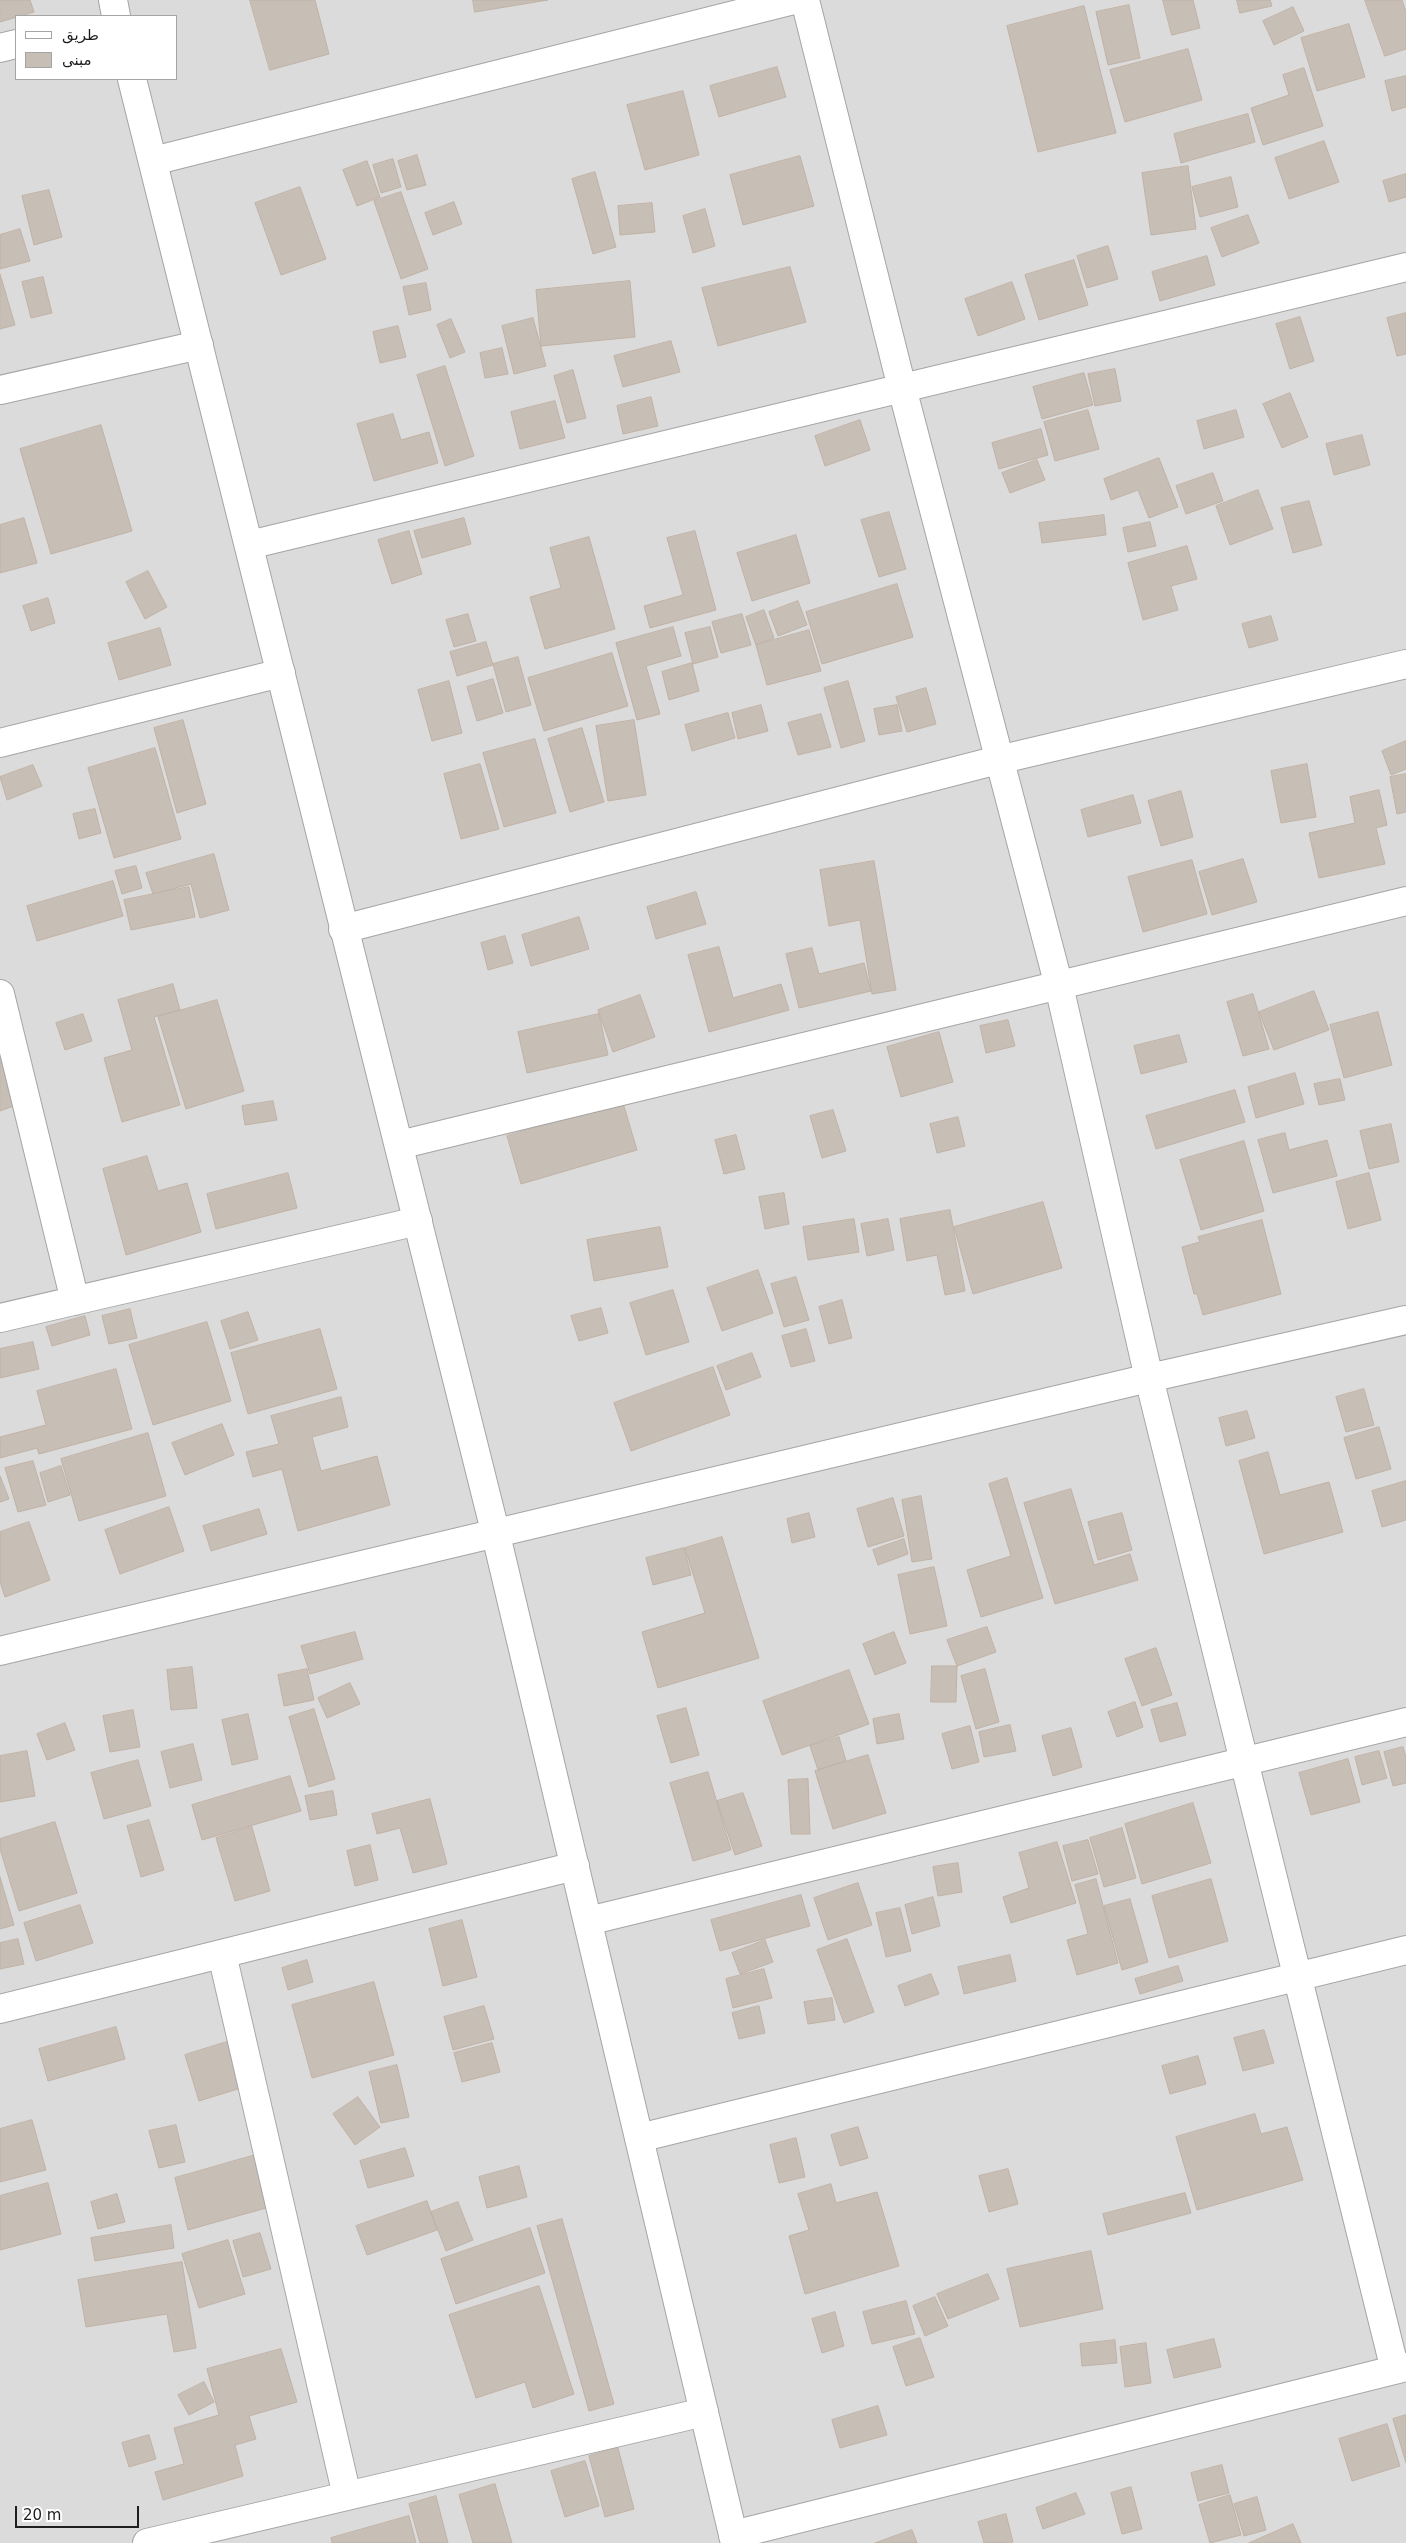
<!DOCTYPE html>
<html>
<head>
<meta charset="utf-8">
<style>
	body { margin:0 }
	#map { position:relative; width:1406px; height:2543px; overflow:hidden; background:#efebe3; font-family:"DejaVu Sans","Noto Sans Arabic",sans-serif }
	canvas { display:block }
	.legend { position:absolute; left:15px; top:15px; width:162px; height:65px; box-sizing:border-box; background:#fff; border:1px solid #a5a5a5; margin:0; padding:6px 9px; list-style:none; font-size:15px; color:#1e1e1e }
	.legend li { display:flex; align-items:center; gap:10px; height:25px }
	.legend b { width:25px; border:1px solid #a5a5a5 }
	.scale { position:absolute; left:15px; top:2506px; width:124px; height:22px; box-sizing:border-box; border:2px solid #1e1e1e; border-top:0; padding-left:6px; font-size:15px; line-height:18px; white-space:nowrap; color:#1e1e1e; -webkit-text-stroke:4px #fff; paint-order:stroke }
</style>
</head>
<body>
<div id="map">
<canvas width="1406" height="2543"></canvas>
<ul class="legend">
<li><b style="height:6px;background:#fff"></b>طريق</li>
<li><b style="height:14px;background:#c7beb6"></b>مبنى</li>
</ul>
<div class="scale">20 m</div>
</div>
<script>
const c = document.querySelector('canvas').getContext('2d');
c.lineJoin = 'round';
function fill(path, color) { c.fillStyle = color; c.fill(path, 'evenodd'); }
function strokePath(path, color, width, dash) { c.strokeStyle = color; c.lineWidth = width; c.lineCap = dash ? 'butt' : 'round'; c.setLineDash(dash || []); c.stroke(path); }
fill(new Path2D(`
	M0,0H1406V2543H0ZM16,16H176V79H16Z`), '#dcdbdb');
const building = new Path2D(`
	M0,0H30L34,12L0,22Z
	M250,0H315L329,54L270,70Z
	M473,0H548L475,12Z
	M1163,0H1193L1200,28L1172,35Z
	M1237,0H1270L1272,6L1240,13Z
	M1365,0H1402L1406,12V49L1385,56Z
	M1129,5L1140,58L1108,65L1096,12Z
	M1084,6L1116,133L1038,152L1007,26Z
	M1293,7L1304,31L1274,45L1263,21Z
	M1349,24L1365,77L1317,91L1301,38Z
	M1188,49L1202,100L1125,122L1110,70Z
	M777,67L786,97L719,117L710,86Z
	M1304,68L1323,126L1263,145L1251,108L1289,95L1283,75Z
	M1406,76V107L1392,111L1385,81Z
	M683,91L699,155L645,170L627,105Z
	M1248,114L1255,142L1181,163L1174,134Z
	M1324,141L1339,182L1289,199L1275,158Z
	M417,155L426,185L407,190L398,161Z
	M800,156L814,206L743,225L730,175Z
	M393,159L401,187L381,193L373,165Z
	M367,161L380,197L357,206L343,170Z
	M1188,166L1196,229L1151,235L1142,173Z
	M595,172L616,247L593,254L572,179Z
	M1406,174V197L1389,202L1383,181Z
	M1231,177L1238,207L1200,217L1192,187Z
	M300,187L326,259L281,275L255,203Z
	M49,190L62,237L34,245L22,196Z
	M401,192L428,269L401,279L374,201Z
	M454,202L462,224L433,235L425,213Z
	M652,203L655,232L620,235L618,206Z
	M705,209L715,246L693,253L683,216Z
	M1248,215L1259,243L1222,257L1211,228Z
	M20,229L30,261L0,269V235Z
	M1108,246L1118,279L1087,288L1077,256Z
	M1207,256L1215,285L1160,301L1152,272Z
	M1074,260L1088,305L1039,320L1025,275Z
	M790,267L806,322L718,346L702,288Z
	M0,274L15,325L0,329Z
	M43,277L52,313L31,318L22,282Z
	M630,281L635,337L541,346L536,290Z
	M1012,282L1025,319L978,336L965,299Z
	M426,283L431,310L409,315L403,287Z
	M1406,313V354L1397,356L1387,318Z
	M1300,317L1314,361L1290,369L1276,324Z
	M533,318L546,366L514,374L502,326Z
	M451,319L465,352L450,358L437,325Z
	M398,326L406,357L380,363L373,332Z
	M671,341L680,372L623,387L614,356Z
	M502,348L508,374L485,378L480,353Z
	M445,366L474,456L445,466L417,375Z
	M1115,369L1121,401L1095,406L1088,374Z
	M573,370L586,418L567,423L554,376Z
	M1084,373L1093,405L1042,419L1033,387Z
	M1290,393L1308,437L1282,448L1263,404Z
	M651,397L658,426L623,434L617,406Z
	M555,401L565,438L520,449L511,412Z
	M1088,410L1099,449L1055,461L1044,422Z
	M1236,410L1244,437L1204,449L1197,421Z
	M393,414L401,440L429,432L438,463L374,481L357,424Z
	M860,420L870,450L825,466L815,436Z
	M101,425L132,531L51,554L20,449Z
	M1041,429L1048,455L999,469L992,443Z
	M1362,435L1370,465L1334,475L1326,444Z
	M1159,458L1178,507L1149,518L1138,490L1111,500L1104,479Z
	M1037,460L1045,480L1010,493L1002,473Z
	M1213,473L1223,501L1186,514L1176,486Z
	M1258,490L1273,529L1230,545L1216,506Z
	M1309,501L1322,545L1293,553L1281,508Z
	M889,512L906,569L879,577L861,520Z
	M1104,515L1106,535L1042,543L1039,523Z
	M24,518L37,563L0,573V525Z
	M464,518L471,544L422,558L414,531Z
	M1150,522L1156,546L1128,552L1123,528Z
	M409,531L422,574L392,584L378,540Z
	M695,531L716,610L650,628L644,606L683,595L667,538Z
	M796,535L810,583L752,601L737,553Z
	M589,537L615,629L545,649L530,597L561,588L550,548Z
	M1187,546L1197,579L1171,586L1178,610L1143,620L1128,563Z
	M148,571L167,607L145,619L126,582Z
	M897,584L913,637L822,664L806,612Z
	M48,598L55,623L31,631L23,606Z
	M798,601L807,625L778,636L769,612Z
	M764,610L774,638L756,645L746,617Z
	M468,614L476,641L454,647L446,620Z
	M742,614L751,645L721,653L712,622Z
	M1271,616L1278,640L1249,648L1242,624Z
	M673,627L681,656L646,666L660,714L637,720L616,643Z
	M710,627L718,657L693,664L685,633Z
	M160,628L171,665L119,680L108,643Z
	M809,630L821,671L767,685L756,645Z
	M486,642L493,665L457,676L450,652Z
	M612,653L628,706L544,731L528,678Z
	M518,657L531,705L506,712L493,664Z
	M692,663L699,691L669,700L662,672Z
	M493,679L503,713L477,721L467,687Z
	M449,681L462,733L432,741L418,690Z
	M848,681L865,741L841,748L824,688Z
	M926,688L936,724L907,732L896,697Z
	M761,705L768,731L738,739L732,713Z
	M897,705L902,731L879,735L874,709Z
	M728,713L735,738L692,751L685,725Z
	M821,714L831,747L798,755L788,723Z
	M183,720L206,804L177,813L154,728Z
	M634,720L646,795L608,801L596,726Z
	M582,728L604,802L570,812L548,739Z
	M535,739L556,813L504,827L483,753Z
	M1406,741V769L1391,775L1382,751Z
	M155,748L181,839L114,858L88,768Z
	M480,764L499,829L461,839L444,774Z
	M1307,764L1316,817L1281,823L1271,771Z
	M33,765L42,786L7,800L0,777Z
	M1406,774V812L1397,814L1390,777Z
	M1379,790L1387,825L1376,828L1385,864L1319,878L1309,833L1355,823L1350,797Z
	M1181,791L1193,837L1161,846L1148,801Z
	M1133,795L1141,823L1088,837L1081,810Z
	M95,809L101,833L79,839L73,814Z
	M214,854L229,910L200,918L191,884L153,894L146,873Z
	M1243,859L1257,902L1212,915L1199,872Z
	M1192,860L1207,914L1143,932L1128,877Z
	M874,861L896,990L872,994L860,920L829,926L820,870Z
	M136,866L142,888L122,894L115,871Z
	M113,881L123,916L37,941L27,906Z
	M189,887L195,917L131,930L124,900Z
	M696,892L706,924L656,939L647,907Z
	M579,917L589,949L531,966L522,935Z
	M505,936L513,963L488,970L481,943Z
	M719,947L733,998L781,984L789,1010L709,1032L688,955Z
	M812,948L819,974L864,963L871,991L799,1008L786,954Z
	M173,984L180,1010L154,1017L180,1105L122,1122L104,1058L132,1050L118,1000Z
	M1314,991L1329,1030L1274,1050L1259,1012Z
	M1253,994L1269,1049L1243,1056L1227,1002Z
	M640,995L655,1037L613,1052L598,1010Z
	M217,1000L244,1091L186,1109L158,1017Z
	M1378,1012L1392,1065L1344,1078L1330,1025Z
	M83,1014L92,1041L65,1050L56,1023Z
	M599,1014L608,1055L527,1073L518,1032Z
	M1008,1020L1015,1046L986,1053L980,1026Z
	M939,1032L953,1082L901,1097L887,1047Z
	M1179,1035L1187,1062L1141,1074L1134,1046Z
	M0,1054L19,1104L0,1111Z
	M1295,1073L1304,1104L1256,1118L1248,1087Z
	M1340,1079L1345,1100L1319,1105L1314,1084Z
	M1235,1090L1245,1122L1156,1149L1146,1116Z
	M273,1101L277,1120L245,1125L242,1106Z
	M623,1103L637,1150L521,1184L507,1136Z
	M833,1110L846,1151L822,1158L810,1116Z
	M958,1117L965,1146L937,1153L930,1124Z
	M1391,1124L1399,1162L1369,1169L1360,1131Z
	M1285,1133L1289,1150L1327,1140L1337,1176L1273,1193L1258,1140Z
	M736,1135L745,1169L724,1174L715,1140Z
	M1244,1141L1264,1211L1201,1230L1180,1160Z
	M147,1156L158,1191L187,1183L201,1232L126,1255L103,1169Z
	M288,1173L297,1208L216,1229L207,1194Z
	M1369,1173L1381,1220L1348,1229L1336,1182Z
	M784,1193L789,1224L765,1229L759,1197Z
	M1043,1202L1062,1268L973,1294L954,1227Z
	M950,1210L965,1291L945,1295L937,1255L907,1261L900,1219Z
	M854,1219L859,1252L808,1260L803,1227Z
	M888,1219L894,1250L867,1256L861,1224Z
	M1262,1220L1281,1294L1203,1315L1197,1294H1194L1182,1247L1200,1242L1198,1237Z
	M660,1227L668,1267L594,1281L587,1240Z
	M758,1270L773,1313L722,1331L707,1288Z
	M796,1277L809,1320L784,1327L771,1284Z
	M673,1290L689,1342L646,1355L630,1303Z
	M842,1300L852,1338L829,1344L819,1307Z
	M601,1308L608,1333L579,1341L571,1316Z
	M130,1309L137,1338L109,1344L102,1316Z
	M248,1312L258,1340L230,1349L221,1321Z
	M85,1316L90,1335L52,1346L46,1327Z
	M207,1322L231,1401L153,1425L129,1345Z
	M320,1329L337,1389L248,1414L231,1353Z
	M806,1329L815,1361L791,1367L782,1336Z
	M33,1342L39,1369L0,1378V1349Z
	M752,1353L761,1377L726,1390L717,1366Z
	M713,1367L730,1415L631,1451L614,1403Z
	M116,1369L132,1429L39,1454L37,1448L0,1458V1437L46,1425L37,1391Z
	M1364,1389L1374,1425L1346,1432L1336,1397Z
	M341,1397L348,1427L312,1437L321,1471L377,1456L390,1505L298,1531L282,1469L253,1477L246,1452L279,1444L271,1416Z
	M1247,1411L1255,1438L1226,1446L1219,1418Z
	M222,1424L234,1455L185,1475L172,1443Z
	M1379,1427L1391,1469L1356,1479L1344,1438Z
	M148,1433L166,1496L79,1521L61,1459Z
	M1268,1452L1280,1495L1329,1482L1343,1532L1264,1554L1239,1461Z
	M33,1461L46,1505L18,1512L5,1468Z
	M61,1466L70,1495L48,1502L40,1473Z
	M0,1476L9,1499L0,1502Z
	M1007,1478L1043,1598L981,1617L967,1570L1011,1556L989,1484Z
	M1406,1481V1520L1382,1527L1372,1491Z
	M1071,1489L1094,1565L1130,1554L1138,1580L1055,1604L1024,1503Z
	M921,1496L932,1559L912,1562L902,1500Z
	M893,1498L904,1536L868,1547L857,1509Z
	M169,1507L184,1551L120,1574L105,1530Z
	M259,1509L267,1534L211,1551L203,1526Z
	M809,1513L815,1537L792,1543L787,1519Z
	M1122,1513L1132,1550L1098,1560L1088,1522Z
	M29,1522L50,1580L5,1597L0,1582V1532Z
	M722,1537L759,1658L658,1688L642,1632L705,1613L685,1548Z
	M904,1539L908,1554L878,1565L873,1550Z
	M684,1548L691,1575L653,1585L646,1558Z
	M934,1567L947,1626L910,1634L898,1575Z
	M987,1627L996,1652L957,1666L947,1640Z
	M355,1632L363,1659L310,1674L301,1646Z
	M894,1632L906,1663L875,1675L863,1644Z
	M1156,1648L1172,1695L1142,1706L1125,1659Z
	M932,1666H957L956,1702H931Z
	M192,1667L197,1708L171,1710L167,1670Z
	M307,1669L314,1700L284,1706L278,1675Z
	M985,1669L999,1722L976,1729L961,1676Z
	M849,1670L869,1724L782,1755L763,1701Z
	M350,1683L360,1704L327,1718L318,1698Z
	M1135,1702L1143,1727L1117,1737L1108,1712Z
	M1177,1703L1186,1735L1160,1742L1151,1710Z
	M686,1708L699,1755L671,1763L657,1716Z
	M314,1709L335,1779L309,1787L289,1717Z
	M133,1710L140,1747L110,1752L103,1716Z
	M248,1714L258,1759L232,1765L222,1720Z
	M899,1714L904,1739L877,1744L873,1719Z
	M65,1723L75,1750L47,1760L37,1734Z
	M1010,1725L1016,1751L984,1757L979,1732Z
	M970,1726L979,1762L952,1769L942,1734Z
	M1071,1728L1082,1767L1053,1776L1042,1736Z
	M839,1737L846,1761L818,1770L810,1746Z
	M193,1744L202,1780L170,1788L161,1752Z
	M1403,1747L1406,1757V1783L1393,1786L1384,1752Z
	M27,1751L35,1796L0,1802V1756Z
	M1379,1751L1387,1778L1362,1785L1355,1757Z
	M868,1755L886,1813L833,1829L815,1771Z
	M1348,1759L1360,1802L1311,1815L1299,1773Z
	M138,1760L151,1806L104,1819L91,1773Z
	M708,1772L731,1850L693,1861L670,1783Z
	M290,1776L301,1811L202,1840L192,1805Z
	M808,1779L810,1834H791L788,1780Z
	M333,1791L337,1815L310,1820L305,1796Z
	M743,1793L762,1846L735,1855L717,1801Z
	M430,1799L447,1864L413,1873L400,1828L377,1834L372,1814Z
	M1193,1803L1211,1863L1142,1884L1125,1824Z
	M149,1820L164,1870L141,1877L127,1826Z
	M55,1822L77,1893L19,1911L0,1849V1839Z
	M252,1827L270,1891L235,1901L216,1838Z
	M1122,1828L1136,1878L1104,1887L1090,1838Z
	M1088,1840L1098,1874L1072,1881L1063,1846Z
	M1057,1842L1076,1903L1011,1923L1003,1897L1029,1888L1019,1853Z
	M370,1845L378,1880L355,1886L347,1851Z
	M958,1863L962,1892L938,1896L933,1867Z
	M0,1877L14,1925L0,1929Z
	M1096,1879L1118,1963L1077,1975L1067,1940L1088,1934L1075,1885Z
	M1211,1879L1228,1941L1169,1958L1152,1896Z
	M858,1883L872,1925L828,1940L814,1898Z
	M801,1895L810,1926L720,1951L711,1920Z
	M933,1897L940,1926L912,1934L905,1905Z
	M1130,1899L1148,1962L1122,1970L1104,1906Z
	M80,1905L93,1943L36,1961L24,1923Z
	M900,1908L911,1951L886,1957L876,1913Z
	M462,1920L477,1977L443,1986L429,1929Z
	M18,1939L24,1964L0,1969V1943Z
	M847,1939L874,2012L844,2023L817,1950Z
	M765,1940L773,1962L740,1974L732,1953Z
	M1010,1955L1016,1981L964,1994L958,1967Z
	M307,1960L313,1982L288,1990L282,1968Z
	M1178,1966L1183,1981L1140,1994L1135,1979Z
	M764,1969L772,1998L733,2008L726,1979Z
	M931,1974L939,1994L905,2006L898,1986Z
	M374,1982L394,2055L312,2078L292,2005Z
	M832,1998L835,2020L808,2024L804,2002Z
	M484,2006L494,2039L453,2050L444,2017Z
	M759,2006L765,2033L739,2039L732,2013Z
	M116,2027L125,2059L48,2081L39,2049Z
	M1264,2030L1274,2063L1243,2071L1234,2038Z
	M230,2041L244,2087L199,2101L185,2055Z
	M492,2043L500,2072L462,2082L454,2053Z
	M1198,2056L1206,2084L1170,2094L1162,2066Z
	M397,2065L409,2117L381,2123L369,2072Z
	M358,2097L380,2127L355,2145L333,2114Z
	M1255,2114L1261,2134L1287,2127L1303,2180L1197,2210L1176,2137Z
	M32,2120L46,2170L0,2182V2129Z
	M176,2125L185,2162L159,2168L149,2131Z
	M858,2127L868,2158L840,2166L831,2135Z
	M796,2138L805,2177L779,2183L770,2145Z
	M405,2148L414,2176L368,2188L360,2161Z
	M259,2154L273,2206L188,2230L175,2178Z
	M519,2166L527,2197L487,2208L479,2177Z
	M1008,2169L1018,2204L989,2212L979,2176Z
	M48,2183L61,2234L0,2250V2196Z
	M831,2184L836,2203L877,2192L899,2266L805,2294L789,2236L809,2230L798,2194Z
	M1185,2193L1191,2213L1108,2235L1103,2214Z
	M117,2194L125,2222L98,2229L91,2202Z
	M427,2201L437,2230L367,2255L356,2226Z
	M458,2202L473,2240L446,2251L431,2212Z
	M562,2219L614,2404L589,2411L537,2226Z
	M171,2225L174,2248L95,2261L91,2238Z
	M530,2228L545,2273L456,2304L441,2259Z
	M260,2233L271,2269L243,2277L233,2241Z
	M228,2240L245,2294L199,2308L182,2254Z
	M1091,2251L1103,2309L1020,2327L1007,2269Z
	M182,2262L196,2348L174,2352L167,2314L86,2327L78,2280Z
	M988,2274L999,2299L948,2319L937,2294Z
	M539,2286L574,2394L533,2408L525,2382L476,2398L449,2315Z
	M935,2297L948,2326L925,2336L913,2306Z
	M906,2301L915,2334L872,2344L863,2312Z
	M835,2312L844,2346L822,2353L812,2319Z
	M920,2338L934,2377L906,2386L893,2347Z
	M1214,2339L1221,2367L1174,2378L1167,2350Z
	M1115,2340L1117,2363L1082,2366L1080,2344Z
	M1146,2343L1151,2383L1125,2387L1120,2347Z
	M281,2349L297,2402L249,2416L256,2439L235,2445L243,2476L163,2500L155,2472L184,2464L174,2428L219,2415L207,2369Z
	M204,2382L214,2402L189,2415L178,2395Z
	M878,2406L887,2435L840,2448L832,2420Z
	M1406,2415V2463L1393,2419Z
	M1387,2424L1400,2466L1352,2481L1339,2439Z
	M149,2435L156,2459L129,2467L122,2443Z
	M618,2448L634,2509L605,2517L589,2456Z
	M585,2461L599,2506L565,2517L551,2471Z
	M1222,2465L1229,2493L1198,2501L1191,2473Z
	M495,2484L512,2543H473L459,2495Z
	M1131,2487L1142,2529L1122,2534L1111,2493Z
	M1076,2493L1085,2514L1043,2529L1036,2508Z
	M1230,2495L1241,2535L1210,2543L1199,2505Z
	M436,2496L448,2543H420L409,2504Z
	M1257,2497L1266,2530L1244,2536L1234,2504Z
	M1006,2514L1013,2542L984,2543L978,2522Z
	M409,2516L416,2543H332L331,2538Z
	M1293,2524L1301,2543H1249Z
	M912,2530L917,2543H875Z`);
fill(building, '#c7beb6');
strokePath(building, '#c1b2a5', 1);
const minor = new Path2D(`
	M805,0L902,388L1059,986L1149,1378L1395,2370
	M0,48L16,44
	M153,161L794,0
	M0,390L199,345
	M249,545L1406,267
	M0,743L281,673
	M343,929L998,760L1406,664
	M0,994L75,1301
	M399,1145L1406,901
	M0,1318L418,1221
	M0,1651L1149,1378L1406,1320
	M588,1921L1406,1722
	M222,1954L347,2496
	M0,2009L575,1866
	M639,2138L1406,1950
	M733,2535L1406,2367
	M147,2543L704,2412`);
const tertiary = new Path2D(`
	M113,0L116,16
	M132,79L496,1535L735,2543`);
strokePath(minor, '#a5a5a5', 30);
strokePath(tertiary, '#a5a5a5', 30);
strokePath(minor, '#fff', 28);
strokePath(tertiary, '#fff', 28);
</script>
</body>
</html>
